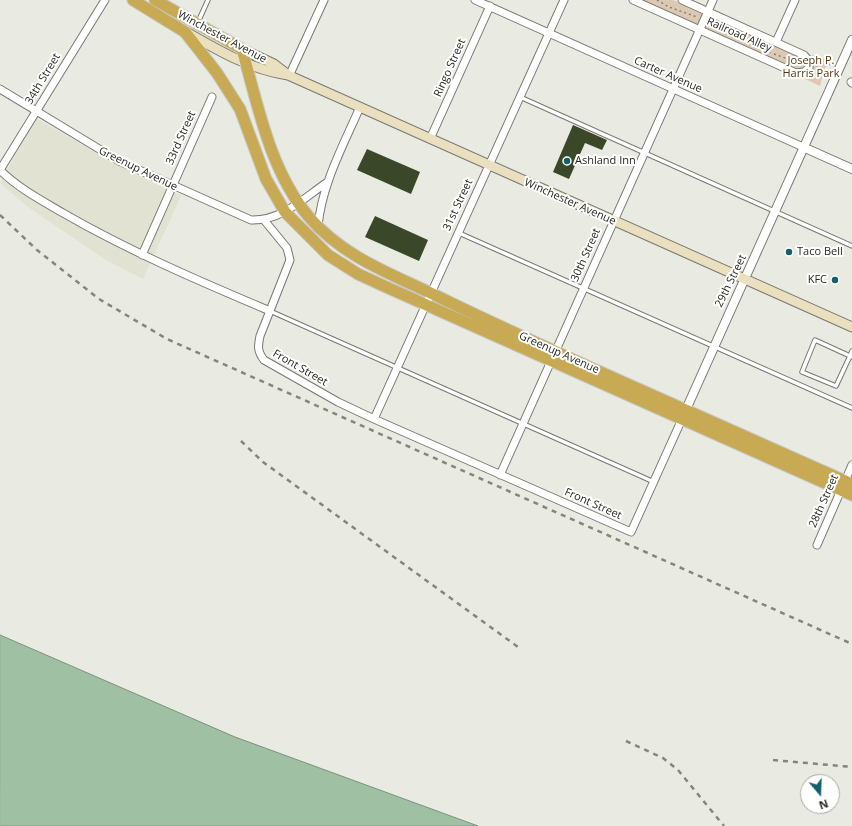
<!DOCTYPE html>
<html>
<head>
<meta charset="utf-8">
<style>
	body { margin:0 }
	#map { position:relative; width:852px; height:826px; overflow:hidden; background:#e9eae2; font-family:"Open Sans",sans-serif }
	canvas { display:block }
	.north { position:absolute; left:800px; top:774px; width:40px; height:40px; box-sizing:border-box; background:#fffffe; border:1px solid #a9a9a7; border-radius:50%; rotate:161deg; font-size:11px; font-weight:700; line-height:16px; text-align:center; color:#282825 }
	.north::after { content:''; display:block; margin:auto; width:14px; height:18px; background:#12606a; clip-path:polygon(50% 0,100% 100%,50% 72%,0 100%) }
</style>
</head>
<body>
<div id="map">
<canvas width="852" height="826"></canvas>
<div class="north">N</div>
</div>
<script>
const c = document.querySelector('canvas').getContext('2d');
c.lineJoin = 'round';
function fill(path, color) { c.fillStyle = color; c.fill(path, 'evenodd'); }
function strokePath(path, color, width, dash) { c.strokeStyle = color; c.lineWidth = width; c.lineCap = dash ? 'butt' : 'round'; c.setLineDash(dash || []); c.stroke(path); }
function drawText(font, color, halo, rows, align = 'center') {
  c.font = font + ' "Open Sans",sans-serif'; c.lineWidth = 4; c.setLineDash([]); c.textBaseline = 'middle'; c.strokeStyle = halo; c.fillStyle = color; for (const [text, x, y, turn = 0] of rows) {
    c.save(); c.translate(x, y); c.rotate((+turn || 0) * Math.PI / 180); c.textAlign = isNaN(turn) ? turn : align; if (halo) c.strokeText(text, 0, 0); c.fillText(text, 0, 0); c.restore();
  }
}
fill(new Path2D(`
	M36,118L98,154L181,196L143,279L106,260L28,207L0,183Z`), '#e1e2d2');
fill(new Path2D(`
	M642,0H673L802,58C813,52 820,57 831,62L825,68L820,86L801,77L798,70Z`), '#ddc8b3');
const water = new Path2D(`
	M0,635L235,737L478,826H0Z`);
fill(water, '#9fc0a3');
strokePath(water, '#7b927d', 1);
fill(new Path2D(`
	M573,125L607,140L602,150L585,143L569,179L553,172Z
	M367,149L420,172L411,194L357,170Z
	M375,216L428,240L419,261L365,237Z`), '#3a4829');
const service = new Path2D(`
	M198,22L208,0
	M520,97L852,246
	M459,233L852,408
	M270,311L654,482
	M852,351L850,356L836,386L802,372L815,340L850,356L852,357`);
const minor = new Path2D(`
	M475,0L803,147
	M633,0L796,73L804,72L809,68V61L804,55L682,0
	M776,42L795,0
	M289,76L324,0
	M851,82L852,83
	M0,89L119,161L251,220C281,221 303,199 326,183
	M430,139L490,6
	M0,170C18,188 41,200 63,213C129,251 199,281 270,311
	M0,170L105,0
	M264,220L287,248L290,260L260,336C258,346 257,351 264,360L338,402L374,419L631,532L682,419
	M318,226C322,184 343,146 360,107
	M142,255L212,97
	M374,419L564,0
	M500,475L713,0
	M817,545L852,465`);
const tertiary = new Path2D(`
	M803,147L852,169
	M684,414L852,40`);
const secondary = new Path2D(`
	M188,33C219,51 252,70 288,75L852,327
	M242,49L274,64L287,74`);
const trunk = new Path2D(`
	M133,0L185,32L217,73L240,109L266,179L285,212L328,255L358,274L384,286L852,495
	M155,0L242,49C258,106 270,171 309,217C345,259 395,275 443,299C494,324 546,347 598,371C683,409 767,446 852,484`);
strokePath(service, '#787871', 5.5);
strokePath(minor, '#787871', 9);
strokePath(tertiary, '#787871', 10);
strokePath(secondary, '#787871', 11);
strokePath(trunk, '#c7c7c6', 13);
strokePath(new Path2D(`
	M657,0L669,7L697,17
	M710,23L738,34
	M745,37L771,53
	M774,54L796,62L799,60
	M816,58L830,65
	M813,73L818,75L821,73L820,69L816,67`), '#81817c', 1.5, [2, 3]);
strokePath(service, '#fff', 3.5);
strokePath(minor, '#fff', 7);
strokePath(tertiary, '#fff', 8);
strokePath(secondary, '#eadfbe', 9);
strokePath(trunk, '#c7aa53', 11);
strokePath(new Path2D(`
	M0,215L37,250L99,299L167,339L852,644
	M241,441L263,462L518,647
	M626,741L663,758L678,770L724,826
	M773,760L852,767`), '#858580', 2.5, [5, 5]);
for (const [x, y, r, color] of [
	[567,161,4,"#12606a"],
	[789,252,4,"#12606a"],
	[835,280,4,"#12606a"]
]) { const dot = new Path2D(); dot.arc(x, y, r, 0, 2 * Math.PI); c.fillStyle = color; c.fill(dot); strokePath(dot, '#fffffe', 1.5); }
drawText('11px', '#282825', '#fffffe', [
	["Railroad Alley",739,35,24],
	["Winchester Avenue",222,37,28],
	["Ringo Street",450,68,-66],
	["Carter Avenue",668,75,24],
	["34th Street",43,79,-59],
	["33rd Street",181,138,-66],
	["Greenup Avenue",138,169,26],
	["Winchester Avenue",570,202,24],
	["31st Street",458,205,-65],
	["30th Street",586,255,-66],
	["29th Street",731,281,-64],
	["Greenup Avenue",559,353,24],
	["Front Street",300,368,30],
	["28th Street",824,501,-66],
	["Front Street",593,504,24]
]);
drawText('11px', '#533610', '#fffffe', [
	["Joseph P.",811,61],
	["Harris Park",811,74]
]);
drawText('11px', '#282825', '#fffffe', [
	["Ashland Inn",575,161],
	["Taco Bell",797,252],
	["KFC",827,280,"right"]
], 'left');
</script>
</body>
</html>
